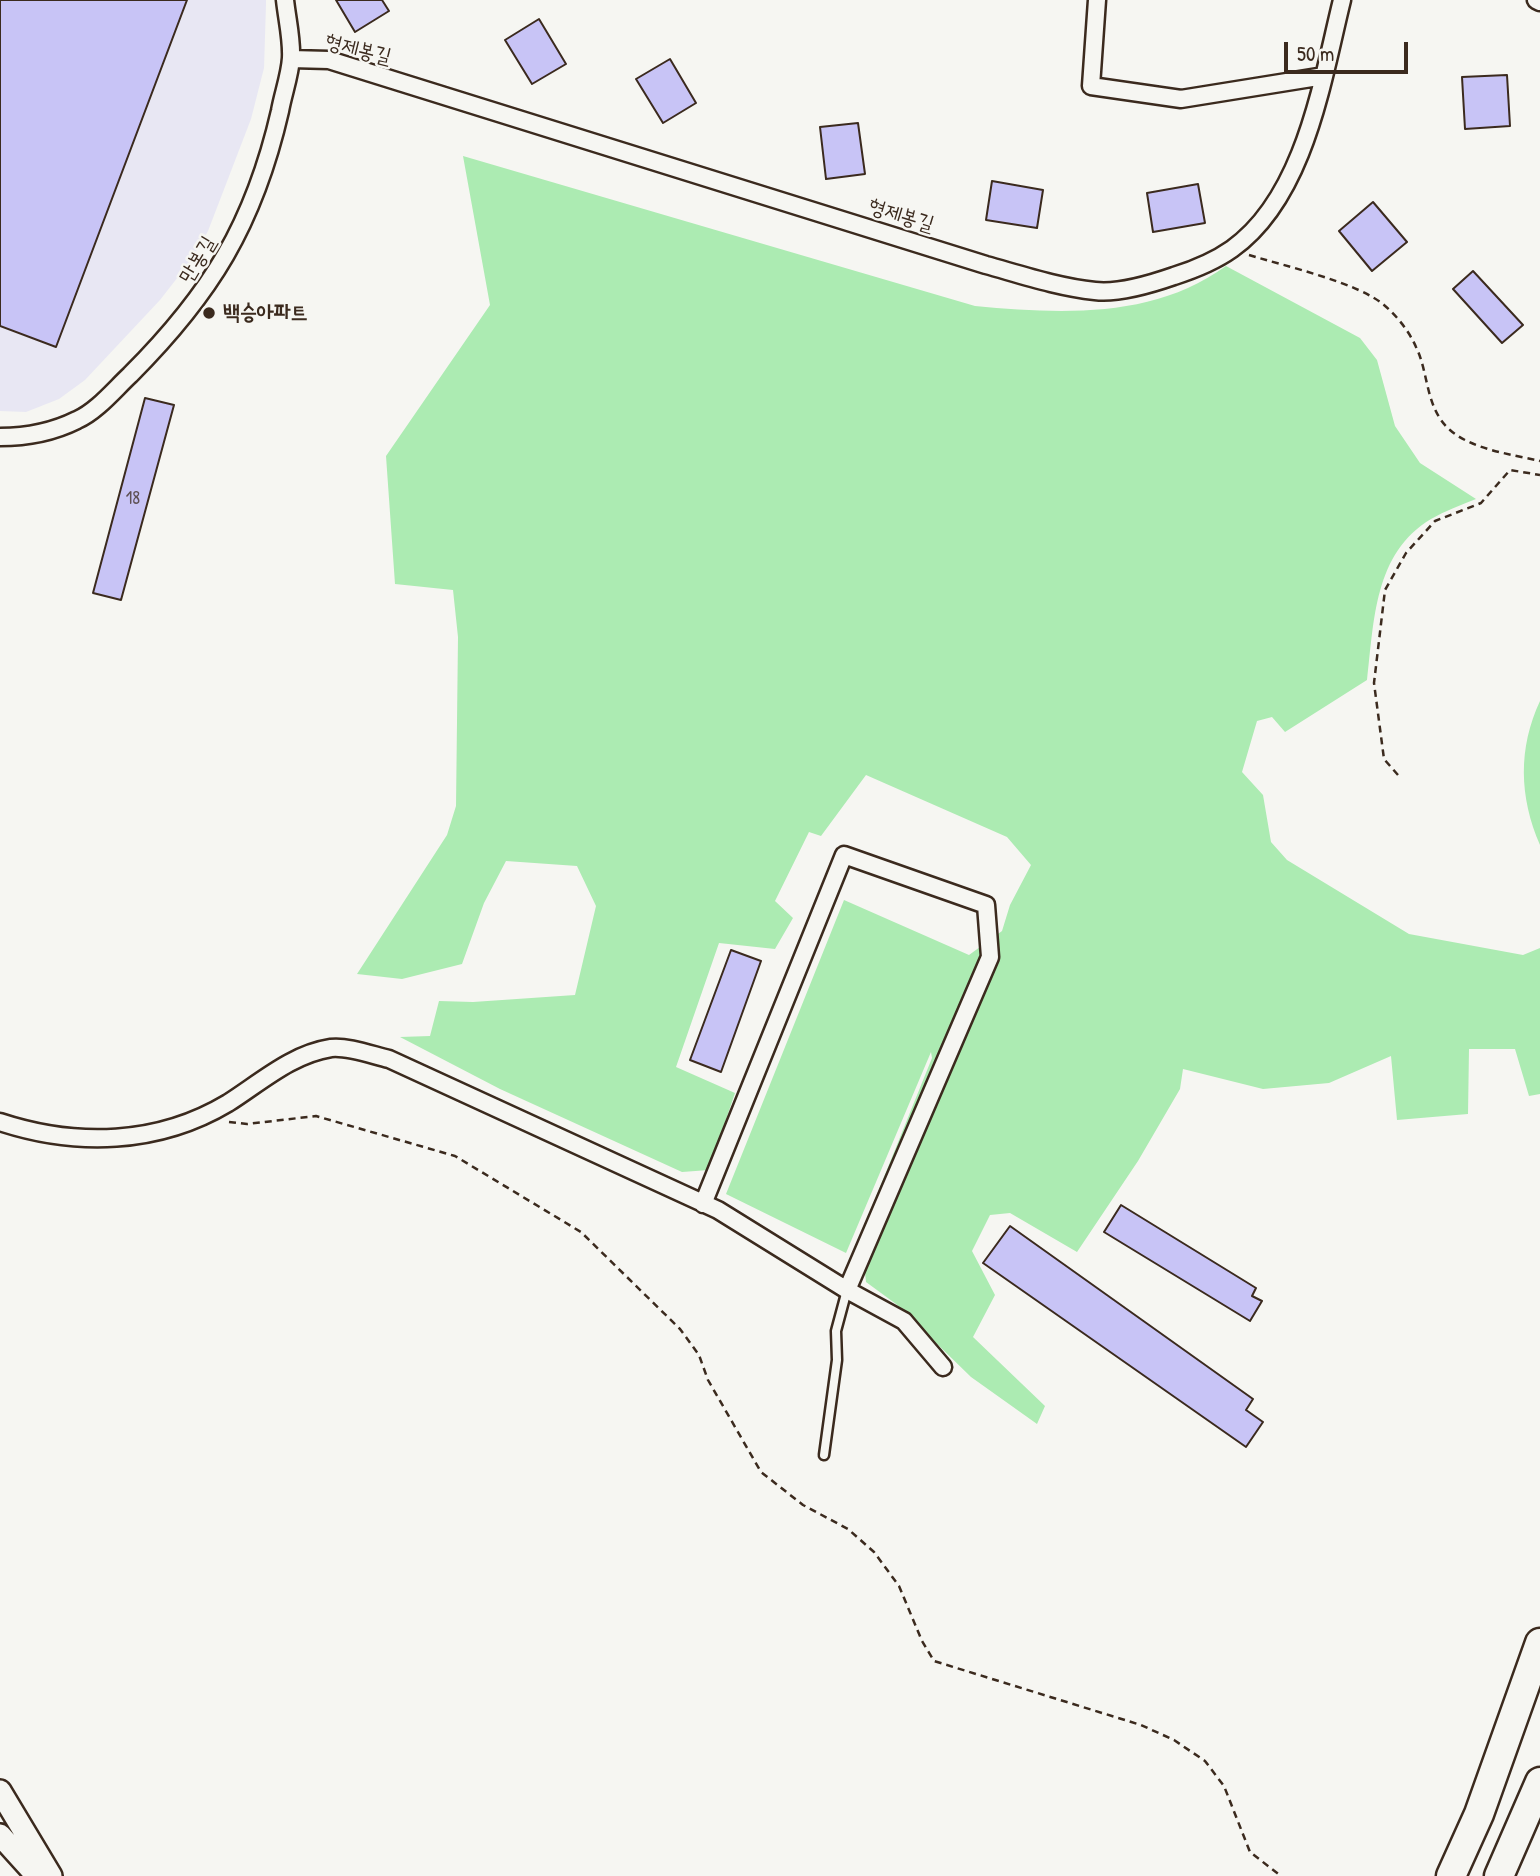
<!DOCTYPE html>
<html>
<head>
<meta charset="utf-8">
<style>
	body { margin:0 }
	#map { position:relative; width:1540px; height:1876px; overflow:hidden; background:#f6f6f2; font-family:"Patrick Hand",sans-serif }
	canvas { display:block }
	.scale { position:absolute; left:1284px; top:42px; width:124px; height:32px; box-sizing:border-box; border:4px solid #3b2a1e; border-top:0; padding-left:9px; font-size:21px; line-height:24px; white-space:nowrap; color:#3b2a1e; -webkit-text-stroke:5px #f6f6f2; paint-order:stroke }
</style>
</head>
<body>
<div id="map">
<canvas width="1540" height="1876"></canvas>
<div class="scale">50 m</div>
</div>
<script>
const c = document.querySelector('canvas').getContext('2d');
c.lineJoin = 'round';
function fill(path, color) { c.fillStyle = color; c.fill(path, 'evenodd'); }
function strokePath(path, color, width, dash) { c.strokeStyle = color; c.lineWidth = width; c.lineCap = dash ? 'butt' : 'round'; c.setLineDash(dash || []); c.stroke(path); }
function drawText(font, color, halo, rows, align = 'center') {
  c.font = font + ' "Patrick Hand","Poor Story",sans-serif'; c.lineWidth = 5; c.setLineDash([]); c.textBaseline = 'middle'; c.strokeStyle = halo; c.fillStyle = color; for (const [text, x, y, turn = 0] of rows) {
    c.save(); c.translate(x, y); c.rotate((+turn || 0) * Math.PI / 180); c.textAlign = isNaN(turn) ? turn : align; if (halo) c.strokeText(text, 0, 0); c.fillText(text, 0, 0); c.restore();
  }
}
fill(new Path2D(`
	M0,0H266V5L264,68L251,119L208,231L192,259L160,300L85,380L59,399L26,412L0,411Z`), '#e8e7f3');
fill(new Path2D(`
	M463,156L975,306C1061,314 1153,319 1226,266L1360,338L1377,360L1395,426L1420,463L1476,499C1461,505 1445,511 1431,519C1374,553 1374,621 1367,680L1285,732L1272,717L1257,721L1242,772L1263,795L1271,842L1287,860L1409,934L1523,955L1540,948V1094L1529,1096L1515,1049H1469L1468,1114L1397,1120L1391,1056L1329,1083L1263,1089L1183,1069L1180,1089L1138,1161L1077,1252L1010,1213L990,1215L972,1251L995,1295L973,1337L1045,1406L1037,1424L971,1377L896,1304L866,1282L861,1234L932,1058L931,1052L846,1253L726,1194L844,900L969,955L1002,931L1010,905L1031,865L1007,837L866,775L821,836L809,832L775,901L793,918L775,949L719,943L676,1067L735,1093L709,1170L682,1172L500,1089L400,1037L430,1036L439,1001L473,1002L575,995L596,906L577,866L506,861L484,903L462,964L402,979L357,974L447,835L456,806L458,637L453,590L395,584L386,456L490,305Z
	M1540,701V845C1519,797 1518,748 1540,701Z`), '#acebb2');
const building = new Path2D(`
	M0,0H187L56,347L0,326Z
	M336,0H382L389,11L355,32Z
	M539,19L566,64L532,84L505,40Z
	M670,59L696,103L663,123L636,79Z
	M1507,75L1510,126L1465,129L1462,77Z
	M858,123L865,174L826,179L820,127Z
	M992,181L1043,190L1037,228L986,220Z
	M1198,184L1205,223L1153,232L1147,193Z
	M1373,202L1407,242L1372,271L1339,231Z
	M1473,271L1523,325L1502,343L1453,289Z
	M145,398L174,405L121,600L93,593Z
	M731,950L761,961L721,1072L690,1060Z
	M1121,1205L1256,1288L1252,1296L1262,1301L1250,1321L1104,1232Z
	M1010,1226L1253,1399L1246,1410L1263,1422L1246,1447L983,1263Z`);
fill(building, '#c8c4f6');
strokePath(building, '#3b2a1e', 2);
const lane = new Path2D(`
	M824,1455L837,1360L836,1331L847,1290`);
const street = new Path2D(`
	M1097,0L1091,86L1181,99L1324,76
	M1536,0L1540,2
	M291,59L329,60L986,265C1022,275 1058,287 1095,291C1119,294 1151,284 1174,276C1193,270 1215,261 1232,249C1305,197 1322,81 1342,0
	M0,437C27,437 53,432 77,420C97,411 114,390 130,375C211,294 254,224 280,111C283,94 290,75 291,58C292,39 287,19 285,0
	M0,1122C76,1147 158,1145 228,1103C261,1082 292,1054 331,1048C348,1046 372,1055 389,1059L718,1210L847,1290L904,1321L943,1367
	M703,1204L844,855L986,905L990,957L847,1290`);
const secondary = new Path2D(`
	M0,1791L51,1876
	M0,1835L37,1876`);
const highway = new Path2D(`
	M1451,1876L1479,1814L1540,1643
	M1499,1876L1540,1782`);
strokePath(lane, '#3b2a1e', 13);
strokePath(street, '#3b2a1e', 21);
strokePath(secondary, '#3b2a1e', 26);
strokePath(highway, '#3b2a1e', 33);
strokePath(new Path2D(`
	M1249,255C1284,266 1357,282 1384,305C1397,316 1409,331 1416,347C1429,373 1425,408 1450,430C1473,450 1511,454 1540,461
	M1398,775L1384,759L1374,683L1385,590L1406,553L1435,521L1481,503L1510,470L1540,475
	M229,1122L247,1124L316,1116L455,1156L581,1232L680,1329L699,1355L708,1380L761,1472L803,1505L848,1529L874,1552L899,1586L922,1641L934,1661L1141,1725L1174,1740L1205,1761L1224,1786L1250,1852L1281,1876`), '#3b2a1e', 2.5, [7, 5]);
strokePath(lane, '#f6f6f2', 8);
strokePath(street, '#f6f6f2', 16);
strokePath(secondary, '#f6f6f2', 21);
strokePath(highway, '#f6f6f2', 28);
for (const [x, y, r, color] of [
	[209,313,7,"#3b2a1e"]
]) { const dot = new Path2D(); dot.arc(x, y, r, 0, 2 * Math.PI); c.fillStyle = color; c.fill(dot); strokePath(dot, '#f6f6f2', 2.5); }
drawText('18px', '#5e5054', null, [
	["18",133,499]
]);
drawText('21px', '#3b2a1e', '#f6f6f2', [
	["형제봉길",358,50,14],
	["형제봉길",901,216,17],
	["만봉길",198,260,-59]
]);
drawText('bold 21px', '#3b2a1e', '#f6f6f2', [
	["백승아파트",223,313]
], 'left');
</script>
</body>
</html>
